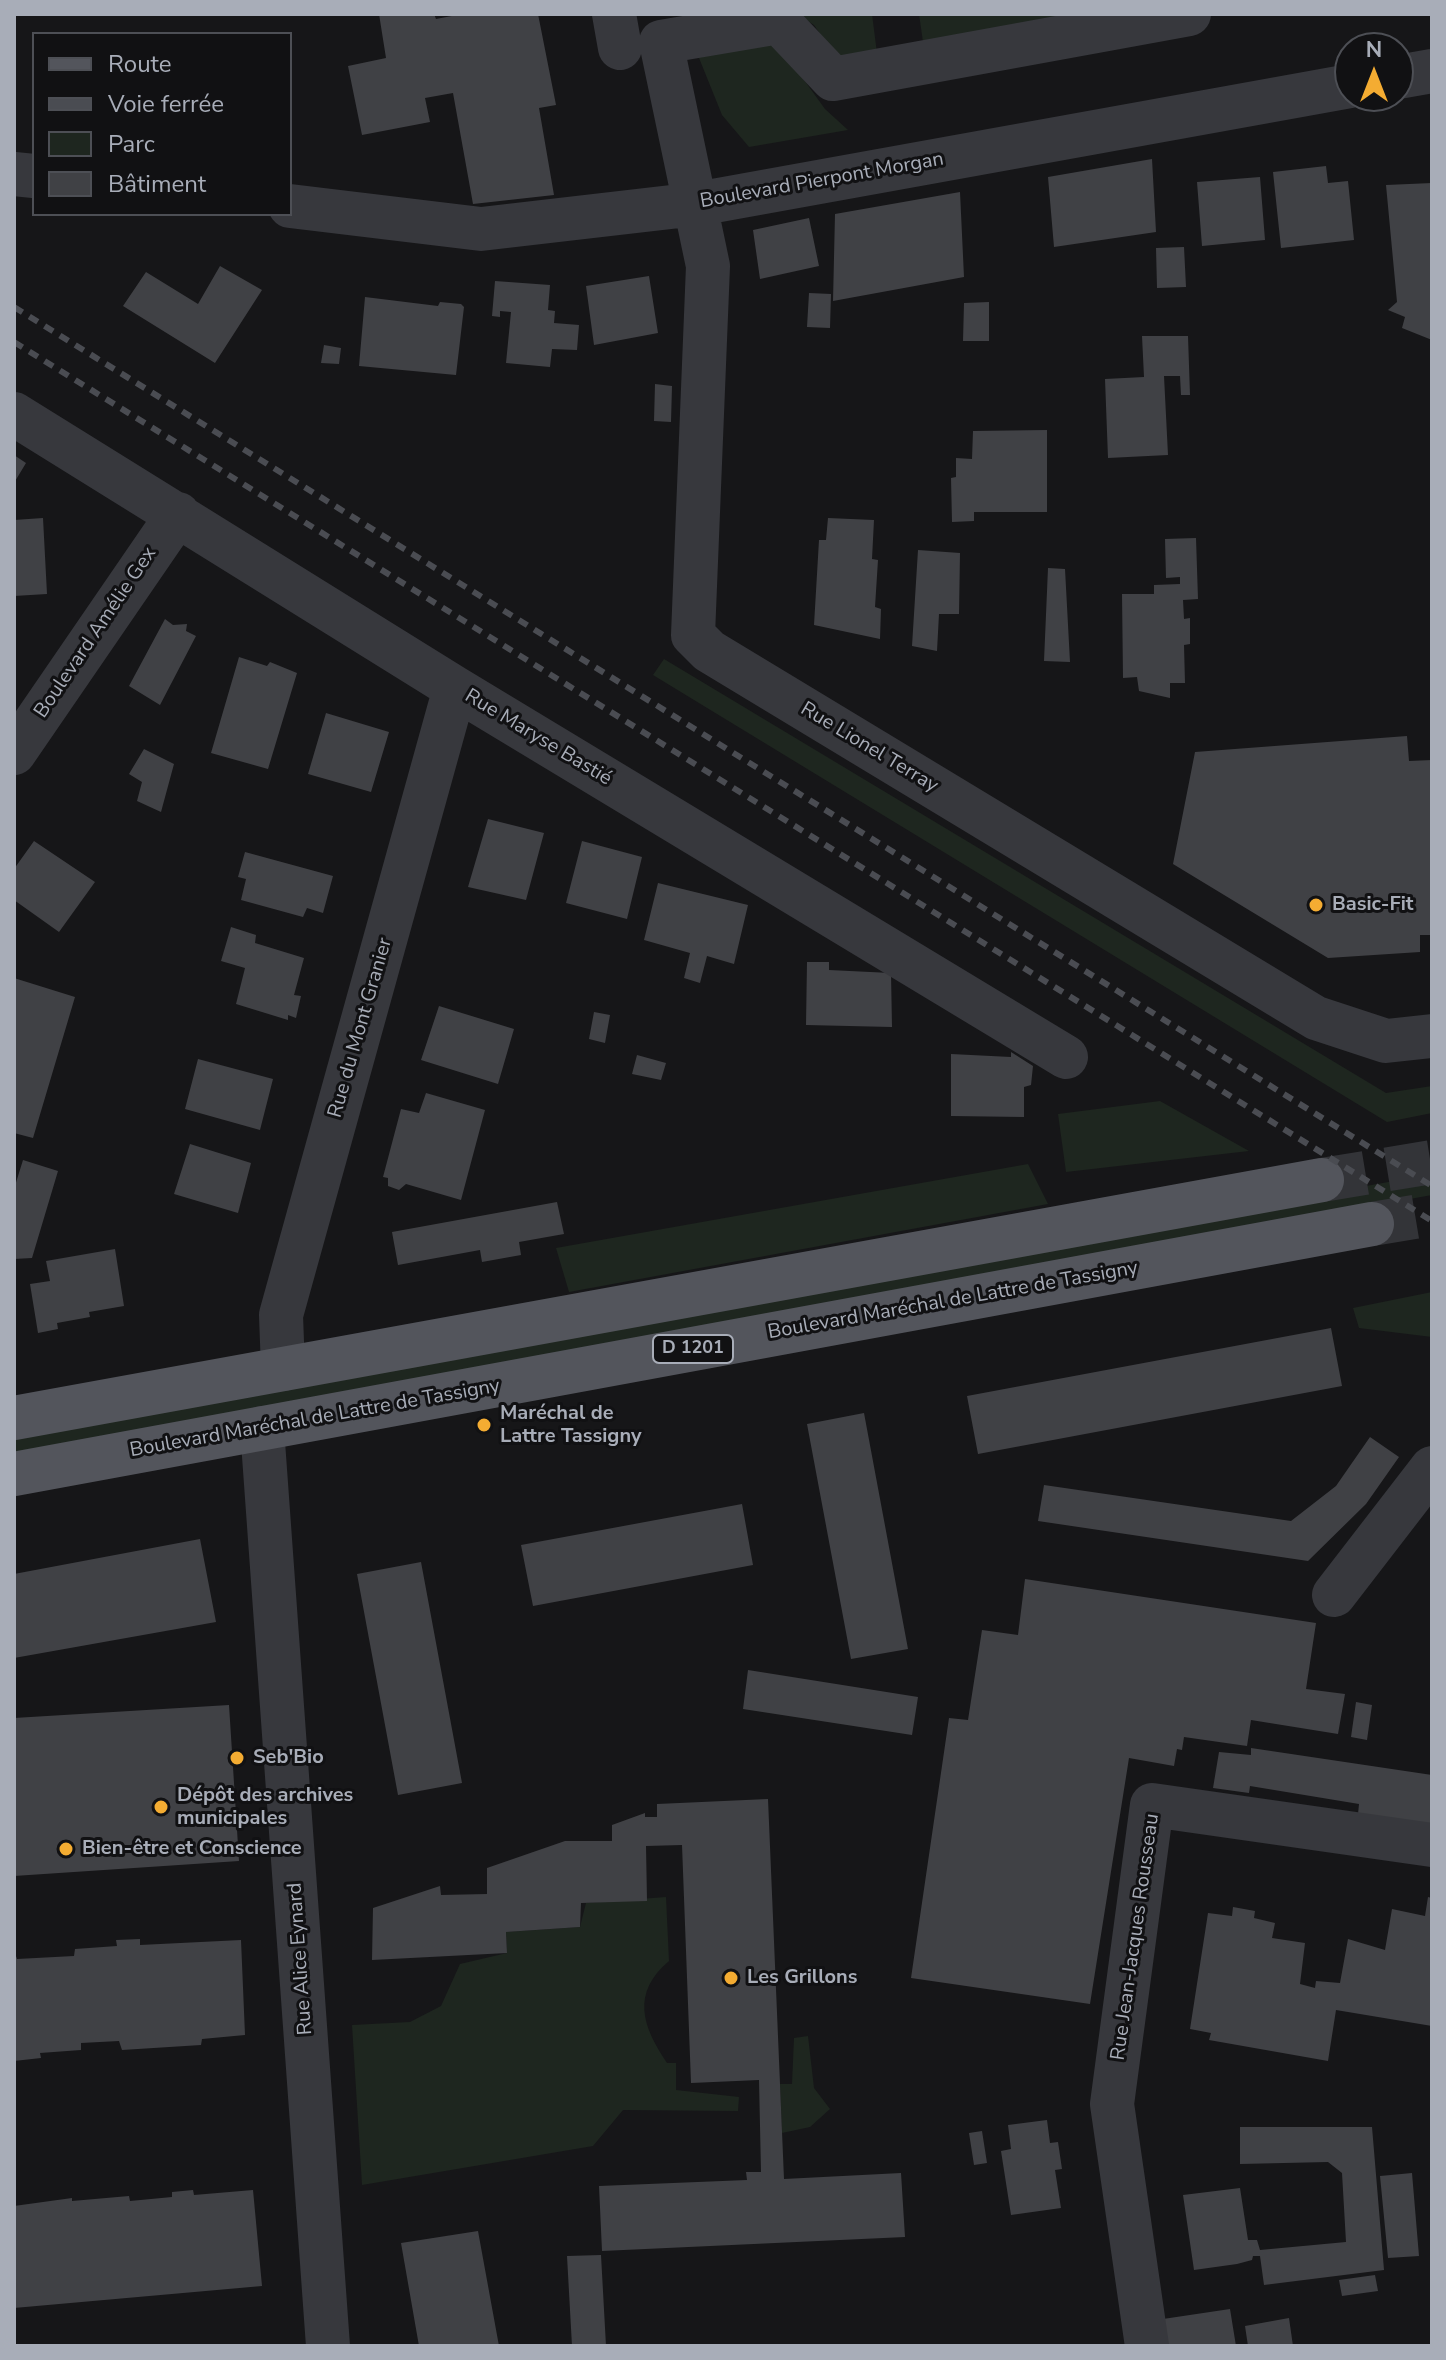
<!DOCTYPE html>
<html>
<head>
<meta charset="utf-8">
<style>
	body { margin:0 }
	#map { position:relative; width:1446px; height:2360px; overflow:hidden; background:#161618; font-family:"Nunito Sans",sans-serif }
	canvas { display:block }
	.frame { position:absolute; inset:0; border:16px solid #a8adb8; pointer-events:none }
	.legend { position:absolute; left:32px; top:32px; width:260px; height:184px; box-sizing:border-box; background:#111113; border:2px solid #4d4f55; margin:0; padding:10px 14px; list-style:none; font-size:24px; color:#a8adb8 }
	.legend li { display:flex; align-items:center; gap:16px; height:40px }
	.legend b { width:40px; border:2px solid #4d4f55 }
	.north { position:absolute; left:1334px; top:32px; width:80px; height:80px; box-sizing:border-box; background:#111113; border:2px solid #4d4f55; border-radius:50%; rotate:0deg; font-size:22px; font-weight:700; line-height:32px; text-align:center; color:#a8adb8 }
	.north::after { content:''; display:block; margin:auto; width:28px; height:36px; background:#f4ac32; clip-path:polygon(50% 0,100% 100%,50% 72%,0 100%) }
</style>
</head>
<body>
<div id="map">
<canvas width="1446" height="2360"></canvas>
<div class="frame"></div>
<ul class="legend">
<li><b style="height:10px;background:#53555c"></b>Route</li>
<li><b style="height:10px;background:#4a4c52"></b>Voie ferrée</li>
<li><b style="height:22px;background:#1e261f"></b>Parc</li>
<li><b style="height:22px;background:#404145"></b>Bâtiment</li>
</ul>
<div class="north">N</div>
</div>
<script>
const c = document.querySelector('canvas').getContext('2d');
c.lineJoin = 'round';
function fill(path, color) { c.fillStyle = color; c.fill(path, 'evenodd'); }
function strokePath(path, color, width, dash) { c.strokeStyle = color; c.lineWidth = width; c.lineCap = dash ? 'butt' : 'round'; c.setLineDash(dash || []); c.stroke(path); }
function drawText(font, color, halo, rows, align = 'center') {
  c.font = font + ' "Nunito Sans",sans-serif'; c.lineWidth = 6; c.setLineDash([]); c.textBaseline = 'middle'; c.strokeStyle = halo; c.fillStyle = color; for (const [text, x, y, turn = 0] of rows) {
    c.save(); c.translate(x, y); c.rotate((+turn || 0) * Math.PI / 180); c.textAlign = isNaN(turn) ? turn : align; if (halo) c.strokeText(text, 0, 0); c.fillText(text, 0, 0); c.restore();
  }
}
fill(new Path2D(`
	M797,14H872L878,61L842,66L814,25Z
	M919,14H1099L923,42Z
	M773,37L825,109L848,130L749,147L722,115L697,53Z
	M664,659L1386,1093L1432,1086V1113L1387,1122L653,675Z
	M1160,1101L1249,1151L1066,1172L1058,1114Z
	M1028,1164L1048,1204L569,1292L556,1248Z
	M1432,1174V1195L14,1454V1433Z
	M1432,1292V1337L1359,1328L1353,1308Z
	M666,1897L669,1961C631,1993 642,2026 667,2063H676V2090L739,2097L738,2111L623,2110L593,2146L362,2185L352,2025L410,2022L441,2006L460,1964L507,1953L506,1932L580,1927L586,1903Z
	M808,2036L814,2088L830,2109L810,2127L782,2133L780,2084H792L794,2038Z`), '#1e261f');
fill(new Path2D(`
	M379,14H434L436,19L462,14H538L556,105L539,108L554,195L473,204L453,93L425,98L430,122L362,135L348,66L386,58Z
	M1152,159L1156,232L1054,247L1048,177Z
	M1326,166L1328,183L1348,181L1354,240L1281,248L1273,172Z
	M1260,177L1265,240L1202,246L1197,182Z
	M1432,183V340L1402,328L1405,317L1388,310L1397,302L1386,185Z
	M960,192L964,277L833,301L835,214Z
	M809,218L819,266L760,279L753,230Z
	M1184,247L1186,287L1157,288L1156,248Z
	M220,266L262,290L215,363L123,306L146,272L198,304Z
	M649,276L658,333L594,345L586,286Z
	M495,281L550,285L548,310L555,311L554,323L579,325L577,350L552,349L550,367L506,363L511,312L500,311V317L492,316Z
	M809,293L831,294L830,328L807,327Z
	M365,297L438,306L440,302L461,304L464,307L456,375L359,366Z
	M989,302V341H963L964,303Z
	M1142,336H1188L1190,395H1181L1180,376H1164L1168,455L1108,458L1105,379L1144,377Z
	M324,345L341,348L339,364L321,363Z
	M655,384L672,386L671,422L654,421Z
	M1047,430V512H974V521L952,522L951,478L956,477V458L972,459L973,431Z
	M14,455L26,463L14,483Z
	M43,518L47,594L14,596V520Z
	M828,518L874,520L872,559L878,560L875,607L881,609L880,639L814,625L819,540H826Z
	M1196,538L1198,599L1183,600L1184,619L1190,618V644L1184,645L1185,683H1170V698L1139,691L1137,677L1123,678L1122,594H1154V585L1180,584V577L1166,578L1165,539Z
	M918,550L960,553L959,614H939L937,651L912,646Z
	M1048,568L1065,569L1070,662L1044,661Z
	M165,619L173,625L187,624L186,631L196,636L160,705L129,686Z
	M239,657L267,666L270,662L297,673L268,769L211,753Z
	M326,713L389,732L371,792L308,774Z
	M1407,736L1409,761L1432,760V935H1420V952L1328,958L1173,864L1195,752Z
	M144,749L174,764L161,812L137,801L142,782L129,774Z
	M488,819L544,833L526,900L468,887Z
	M34,841L95,882L59,932L14,900V869Z
	M582,841L642,857L627,919L566,903Z
	M245,852L333,876L323,913L307,908L303,917L241,900L246,879L238,877Z
	M658,883L748,905L734,964L707,956L700,983L684,978L690,953L644,940Z
	M231,927L256,935L255,943L304,958L294,995L301,996L296,1018L288,1015V1020L236,1004L245,968L221,961Z
	M807,962H829V970L891,973L892,1027L806,1025Z
	M14,978L75,997L33,1138L14,1133Z
	M439,1006L514,1029L498,1084L421,1060Z
	M594,1012L610,1015L605,1043L589,1039Z
	M1011,1052L1033,1066L1031,1085L1024,1087V1117L951,1116V1054L1011,1057Z
	M637,1055L666,1063L661,1080L632,1074Z
	M198,1059L273,1079L260,1130L185,1109Z
	M426,1093L485,1110L461,1200L406,1184L399,1190L388,1186V1178L383,1177L401,1109L419,1113Z
	M190,1144L251,1163L238,1213L174,1194Z
	M23,1160L58,1171L32,1258L14,1259V1189Z
	M557,1202L564,1234L519,1242L521,1255L482,1262L480,1250L398,1265L392,1232Z
	M115,1249L124,1306L89,1312L90,1317L57,1323L58,1329L38,1333L30,1284L50,1281L46,1261Z
	M1331,1328L1342,1386L978,1454L967,1396Z
	M864,1413L908,1649L851,1659L807,1424Z
	M1370,1437L1399,1457L1366,1504L1308,1561L1038,1521L1044,1485L1291,1521L1336,1486Z
	M742,1504L753,1565L533,1606L521,1545Z
	M200,1539L216,1622L14,1658V1574Z
	M421,1562L462,1783L398,1795L357,1574Z
	M1025,1579L1316,1623L1306,1689L1345,1694L1338,1734L1251,1720L1247,1746L1184,1737L1182,1750L1177,1749L1174,1766L1129,1758L1090,2004L911,1978L949,1718L968,1720L982,1630L1018,1635Z
	M748,1670L918,1697L912,1735L743,1709Z
	M1356,1702L1372,1705L1367,1740L1351,1737Z
	M229,1705L239,1861L14,1876V1718Z
	M1251,1748L1432,1775V1825L1358,1814L1359,1804L1250,1786L1249,1793L1213,1788L1219,1752L1251,1755Z
	M768,1799L784,2179L901,2173L905,2237L602,2251L599,2186L747,2180L746,2172H761L759,2080L691,2083L682,1845L646,1846L647,1901L581,1903L580,1927L506,1932L507,1953L372,1960L373,1908L440,1886L441,1895L487,1894V1868L565,1841H612V1825L645,1813V1817H657V1804Z
	M1428,1897L1432,1898V2026L1336,2010L1328,2061L1209,2040L1211,2033L1190,2029L1208,1913L1232,1916L1233,1907L1255,1911L1254,1918L1275,1923L1272,1938L1305,1943L1300,1984L1315,1988L1316,1981L1340,1983L1348,1939L1385,1950L1392,1909L1425,1916Z
	M140,1939V1945L241,1940L245,2035L202,2039L201,2045L122,2050L119,2041L81,2043V2050L40,2053L41,2058L14,2061V1950L17,1959L74,1956L75,1949L117,1946L116,1940Z
	M1047,2120L1050,2143L1058,2142L1062,2169L1055,2170L1061,2208L1011,2215L1001,2151L1011,2149L1008,2125Z
	M1240,2127H1372L1384,2270L1264,2285L1260,2256H1253L1252,2260L1237,2264L1194,2270L1183,2195L1240,2188L1248,2240H1257L1260,2250L1346,2242L1342,2173L1328,2162L1240,2164Z
	M982,2131L987,2163L974,2165L969,2133Z
	M1412,2173L1419,2256L1388,2258L1380,2176Z
	M193,2190L194,2195L253,2190L262,2286L14,2308V2206L72,2198V2201L129,2196L130,2201L172,2197V2192Z
	M478,2231L499,2346H419L401,2243Z
	M601,2255L606,2346H572L567,2256Z
	M1375,2275L1378,2291L1342,2296L1339,2280Z
	M1230,2309L1236,2346H1168L1163,2319Z
	M1289,2318L1293,2346H1248L1245,2326Z`), '#404145');
strokePath(new Path2D(`
	M1322,1180L1432,1162
	M1372,1224L1432,1214`), '#333438', 44, [44, 22]);
strokePath(new Path2D(`
	M614,14L620,48
	M1189,14L833,79L779,22L661,42L708,266L693,635L709,651L1316,1018L1386,1041L1432,1036
	M1398,77L1432,71
	M14,174L34,176
	M290,206L481,229L697,204L1350,86
	M14,414L455,688L1066,1057
	M14,753L178,514
	M283,1369L281,1315L455,688
	M262,1428L328,2346
	M1334,1595L1432,1468
	M1147,2346L1112,2104L1152,1805L1432,1845`), '#37383d', 44);
strokePath(new Path2D(`
	M14,1418L1322,1180
	M14,1474L1372,1224`), '#53555c', 44);
strokePath(new Path2D(`
	M14,307L1432,1186
	M14,342L1432,1221`), '#4a4c52', 6, [10, 8]);
for (const [x, y, r, color] of [
	[1316,905,8,"#f4ac32"],
	[484,1425,8,"#f4ac32"],
	[237,1758,8,"#f4ac32"],
	[161,1807,8,"#f4ac32"],
	[66,1849,8,"#f4ac32"],
	[731,1978,8,"#f4ac32"]
]) { const dot = new Path2D(); dot.arc(x, y, r, 0, 2 * Math.PI); c.fillStyle = color; c.fill(dot); strokePath(dot, '#111113', 3); }
for (const [x, y, w] of [
	[693,1349,80]
]) { const box = new Path2D(); box.roundRect(x - w / 2, y - 14, w, 28, 6); c.fillStyle = '#111113'; c.fill(box); strokePath(box, '#a8adb8', 2); }
drawText('bold 18px', '#a8adb8', null, [
	["D 1201",693,1349]
]);
drawText('20px', '#a8adb8', '#111113', [
	["Boulevard Pierpont Morgan",822,181,-10],
	["Boulevard Amélie Gex",96,633,-56],
	["Rue Maryse Bastié",538,738,31],
	["Rue Lionel Terray",869,748,31],
	["Rue du Mont Granier",361,1028,-74],
	["Boulevard Maréchal de Lattre de Tassigny",953,1301,-10],
	["Boulevard Maréchal de Lattre de Tassigny",315,1419,-10],
	["Rue Jean-Jacques Rousseau",1136,1937,-82],
	["Rue Alice Eynard",301,1959,-94]
]);
drawText('bold 20px', '#a8adb8', '#111113', [
	["Basic-Fit",1332,905],
	["Maréchal de",500,1414],
	["Lattre Tassigny",500,1437],
	["Seb'Bio",253,1758],
	["Dépôt des archives",177,1796],
	["municipales",177,1819],
	["Bien-être et Conscience",82,1849],
	["Les Grillons",747,1978]
], 'left');
</script>
</body>
</html>
